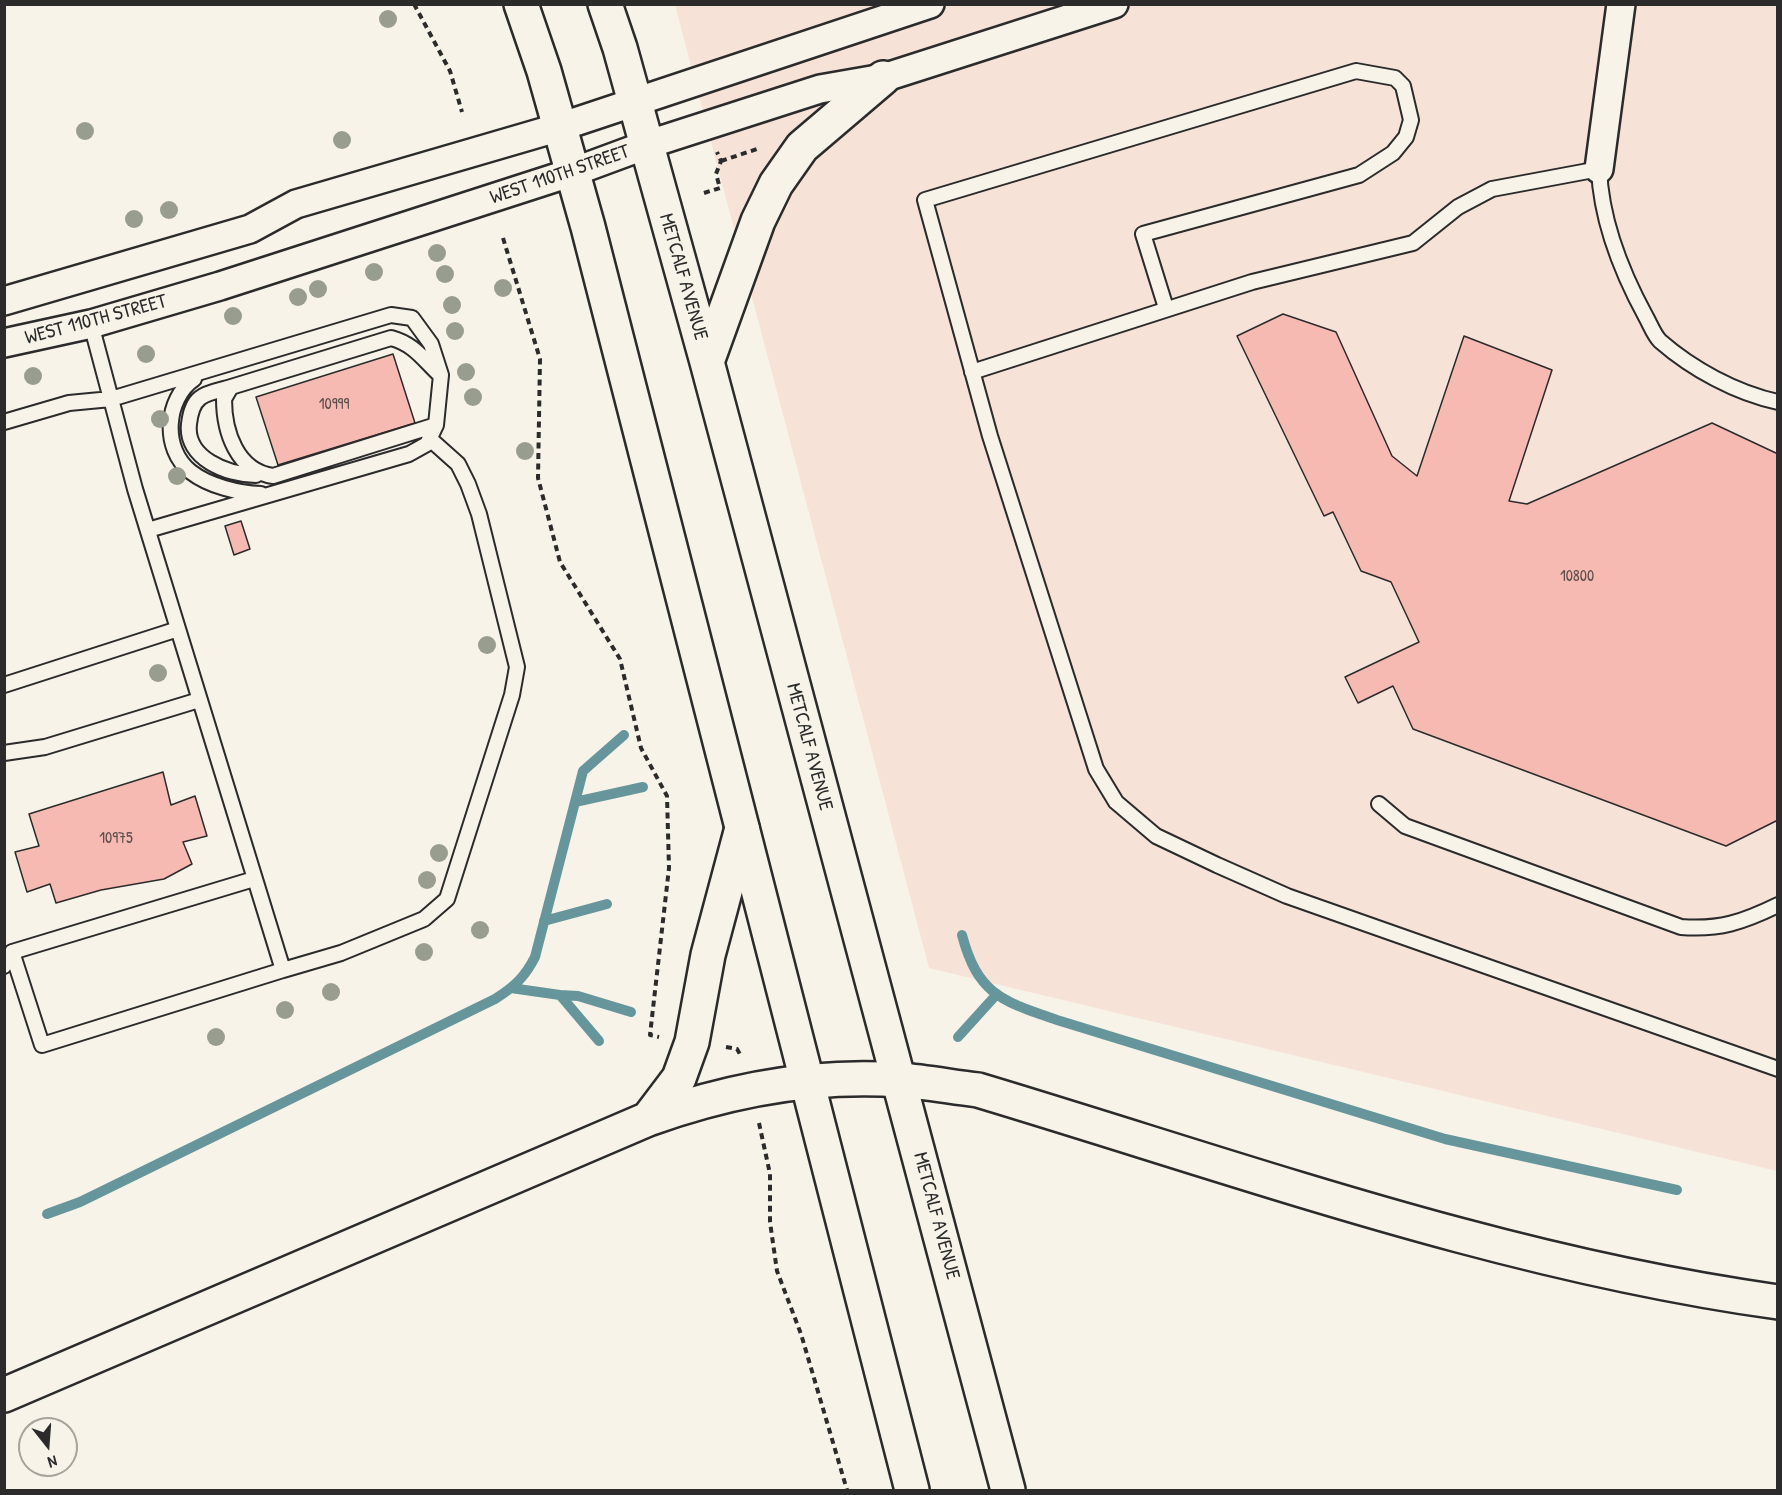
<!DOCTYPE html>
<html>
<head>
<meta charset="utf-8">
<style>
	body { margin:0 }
	#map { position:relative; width:1782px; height:1495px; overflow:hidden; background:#f7f3e8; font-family:"Patrick Hand",sans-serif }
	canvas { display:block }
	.frame { position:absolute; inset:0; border:6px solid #2b2b2b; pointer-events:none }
	.north { position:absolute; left:18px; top:1417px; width:60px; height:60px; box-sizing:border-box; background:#f7f3e8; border:2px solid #a5a39c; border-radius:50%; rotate:163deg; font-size:16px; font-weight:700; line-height:24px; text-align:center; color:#2b2b2b }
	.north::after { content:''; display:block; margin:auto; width:21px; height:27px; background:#2b2b2b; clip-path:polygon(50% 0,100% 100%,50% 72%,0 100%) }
</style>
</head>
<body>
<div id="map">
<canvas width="1782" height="1495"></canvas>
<div class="frame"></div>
<div class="north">N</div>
</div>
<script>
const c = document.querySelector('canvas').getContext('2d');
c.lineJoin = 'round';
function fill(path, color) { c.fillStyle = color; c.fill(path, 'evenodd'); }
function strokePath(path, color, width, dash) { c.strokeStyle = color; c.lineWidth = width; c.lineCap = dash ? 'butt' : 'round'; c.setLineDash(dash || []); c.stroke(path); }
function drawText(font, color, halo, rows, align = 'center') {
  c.font = font + ' "Patrick Hand",sans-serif'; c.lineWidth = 4.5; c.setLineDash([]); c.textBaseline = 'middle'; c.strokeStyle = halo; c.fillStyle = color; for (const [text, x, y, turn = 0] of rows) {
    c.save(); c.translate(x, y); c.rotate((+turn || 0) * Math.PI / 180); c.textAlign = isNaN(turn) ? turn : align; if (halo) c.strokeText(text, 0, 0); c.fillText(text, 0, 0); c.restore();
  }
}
fill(new Path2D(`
	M675,5H1777V1171L929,968Z`), '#f7e2d8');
strokePath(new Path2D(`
	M575,802L643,787
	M544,921L607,904
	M962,935C978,995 1002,1001 1057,1020L1445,1139L1677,1190
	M511,988L560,995L599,1041
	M560,995L578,996L631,1012
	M958,1037L997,994
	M47,1214L80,1202L495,999C514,987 525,977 535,957L583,771L624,735`), '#66969b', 10);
const building = new Path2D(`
	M1283,314L1336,332L1392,456L1417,476L1464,336L1552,370L1509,501L1527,504L1712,423L1778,454V820L1726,846L1413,729L1393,686L1358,703L1345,677L1419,642L1391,582L1361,571L1333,512L1324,516L1237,336Z
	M393,354L415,423L278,465L256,397Z
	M241,521L250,549L234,555L225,526Z
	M163,772L171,805L195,796L207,836L183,842L192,864L164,879L101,890L56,903L50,884L27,892L15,852L39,846L29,814Z`);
fill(building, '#f6bab2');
strokePath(building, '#2b2b2b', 1.5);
const service = new Path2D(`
	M1166,308L1143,234L1359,175L1393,153L1406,137L1411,120L1403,86L1395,78L1356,71L925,200L990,436L1096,769L1116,802L1156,836L1217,865L1287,896L1778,1069
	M91,324L135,489L283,970L341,953L424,919L447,899L512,695L517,667L479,514L468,484L458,464L430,439
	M972,372L1252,282L1413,243L1458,207L1492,189L1599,169C1601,219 1622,273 1646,317C1650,324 1654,335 1660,341C1692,369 1736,393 1778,402
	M194,379C166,398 161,449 191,472C209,486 238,493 261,494
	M231,387C222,390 207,392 200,398C192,404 190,415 189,424C185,458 227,475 256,475
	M4,422L69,403L111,399L391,315L412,318L431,344L441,375L436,425L427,444L409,454L148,530
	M436,425L273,476C237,471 224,432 224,399L231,387L391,338C414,344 423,359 439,374
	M4,685L178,629
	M4,753L45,747L199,700
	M1379,804L1405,826L1681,927C1720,930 1743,922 1778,905
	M12,952L42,1045L283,970
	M4,966L12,952L254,879`);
const minor = new Path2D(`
	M1599,169L1621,4
	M4,301L250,229L296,204L560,127L930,4
	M4,343L91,324L220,286L573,172L646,145L820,89L883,78L1114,4`);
const primary = new Path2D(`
	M521,4L544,71L588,227L912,1490
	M605,4L620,48L707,362L1008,1490
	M707,362L758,221L776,184L802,147L883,78`);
const motorway = new Path2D(`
	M648,1119L679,1078L692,1042L708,955L742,828
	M4,1395L648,1119C729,1090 814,1074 900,1080C926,1082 952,1087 978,1090C1241,1169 1504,1264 1778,1302`);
strokePath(service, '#2b2b2b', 18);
strokePath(minor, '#2b2b2b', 32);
strokePath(primary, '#2b2b2b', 38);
strokePath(motorway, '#2b2b2b', 38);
strokePath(new Path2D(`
	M414,4L450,71L462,112
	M721,161L757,149
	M704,193L720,188L716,174L721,161L717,152
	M503,238L540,359L538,478L560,562L620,659L641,748L667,796L669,868L650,1035L659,1037
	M726,1047L737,1049L741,1056
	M759,1123L770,1174V1222L777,1271L801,1334L847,1490`), '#2b2b2b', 4, [6, 4.5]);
strokePath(service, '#f7f3e8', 14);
strokePath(minor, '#f7f3e8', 27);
strokePath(primary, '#f7f3e8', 33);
strokePath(motorway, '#f7f3e8', 33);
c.fillStyle = '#999d8f';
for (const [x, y] of [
	[388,19],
	[85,131],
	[342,140],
	[169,210],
	[134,219],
	[437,253],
	[374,272],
	[445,274],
	[503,288],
	[318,289],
	[298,297],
	[452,305],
	[233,316],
	[455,331],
	[146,354],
	[466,372],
	[33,376],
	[473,397],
	[160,419],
	[525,451],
	[177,476],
	[487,645],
	[158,673],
	[439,853],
	[427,880],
	[480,930],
	[424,952],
	[331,992],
	[285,1010],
	[216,1037]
]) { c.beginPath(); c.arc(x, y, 9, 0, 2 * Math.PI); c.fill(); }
drawText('16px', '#5e4f4d', null, [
	["10999",334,405],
	["10800",1577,577],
	["10975",116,839]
]);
drawText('20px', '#2b2b2b', '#f7f3e8', [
	["WEST 110TH STREET",560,175,-19],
	["METCALF AVENUE",683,277,74],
	["WEST 110TH STREET",96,320,-15],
	["METCALF AVENUE",809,747,75],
	["METCALF AVENUE",936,1216,75]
]);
</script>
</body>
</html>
